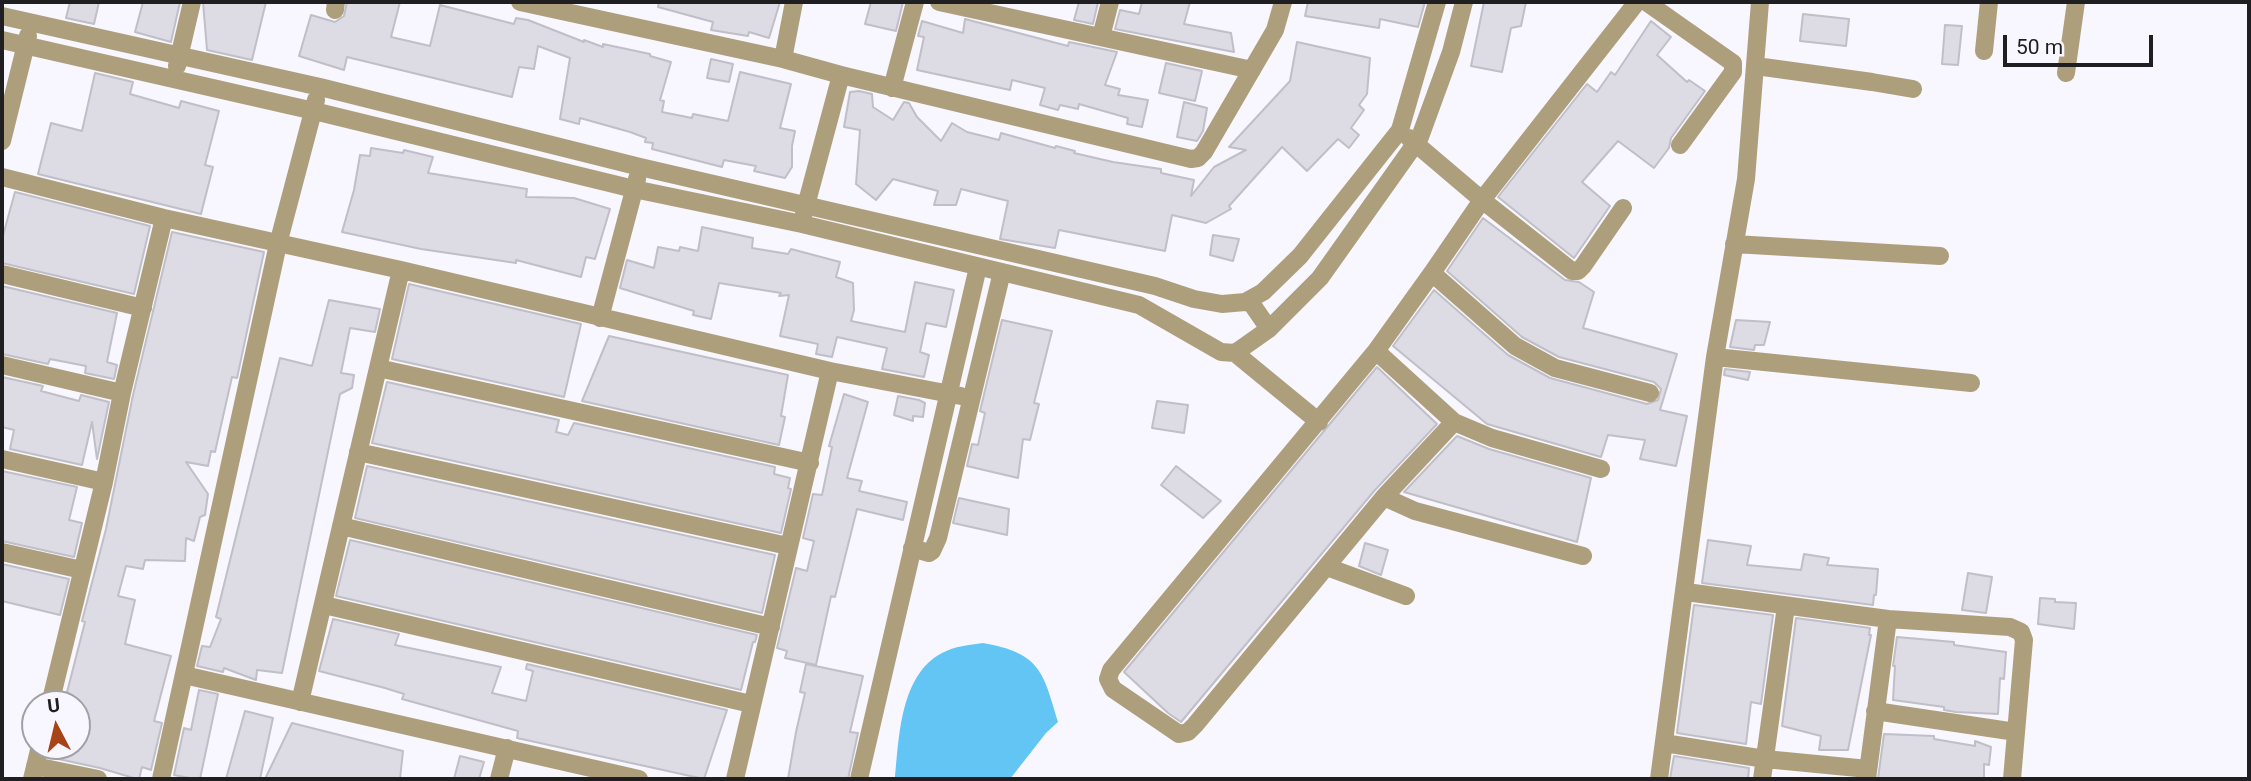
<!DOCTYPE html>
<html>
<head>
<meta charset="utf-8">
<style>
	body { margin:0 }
	#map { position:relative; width:2251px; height:781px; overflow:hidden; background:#f8f6ff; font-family:Roboto,sans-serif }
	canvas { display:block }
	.frame { position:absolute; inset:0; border:4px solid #1f1e21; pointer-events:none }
	.north { position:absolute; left:21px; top:690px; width:70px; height:70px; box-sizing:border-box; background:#f8f6ff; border:2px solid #a1a0a6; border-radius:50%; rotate:353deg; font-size:19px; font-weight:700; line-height:28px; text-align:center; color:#1f1e21 }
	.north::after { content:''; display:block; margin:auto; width:24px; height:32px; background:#a84317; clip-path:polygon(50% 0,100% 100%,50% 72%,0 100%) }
	.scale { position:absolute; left:2003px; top:35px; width:150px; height:32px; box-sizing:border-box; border:4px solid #1f1e21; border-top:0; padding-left:9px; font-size:21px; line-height:24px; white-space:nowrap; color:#1f1e21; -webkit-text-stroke:5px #f8f6ff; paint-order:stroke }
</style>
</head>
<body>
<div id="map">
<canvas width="2251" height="781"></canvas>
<div class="frame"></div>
<div class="north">U</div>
<div class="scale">50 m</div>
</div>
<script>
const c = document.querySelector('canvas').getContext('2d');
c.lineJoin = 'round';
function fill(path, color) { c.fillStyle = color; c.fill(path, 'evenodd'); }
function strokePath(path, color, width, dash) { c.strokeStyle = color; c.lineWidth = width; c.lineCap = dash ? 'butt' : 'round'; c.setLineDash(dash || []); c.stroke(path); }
fill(new Path2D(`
	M983,643C1040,653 1043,671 1058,722L1046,733L1010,779H895C899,738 900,675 942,653C955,646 969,645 983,643Z`), '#63c5f4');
const building = new Path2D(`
	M70,2H99L94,24L66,18Z
	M143,2H180L171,42L135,32Z
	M203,2H266L252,60L207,50Z
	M347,2H400L391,37L430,46L440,5L514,24L516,18L528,20L584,42V40L603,47V44L650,54V56L671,62L660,100L664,101L662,112L692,118L693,114L728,121L740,72L791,84L780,128L795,131L792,146V167L785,178L754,171L756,166L724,160L722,167L652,149L653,143L645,142L646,138L630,132L580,118L579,124L560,119L570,58L538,46L534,69L519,67L512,97L347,57L344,70L299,56L311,15L335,22L344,16Z
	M659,2H780L769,38L749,32L748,36L711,30L713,22L658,7Z
	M871,2H903L896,31L865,24Z
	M1079,2H1098L1093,24L1074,20Z
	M1142,2H1190L1184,24L1231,33L1234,52L1115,29L1120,10L1139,14Z
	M1308,2H1425L1418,27L1380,19L1379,28L1305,16Z
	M1484,2H1526L1521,26L1511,28L1502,72L1471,66Z
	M1803,14L1849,19L1846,46L1800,41Z
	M965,19L1068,46L1069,42L1117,52L1105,85L1120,89L1118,95L1148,100L1142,127L1127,124L1128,118L1079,104L1078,109L1060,105L1058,110L1040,105L1045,88L1012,80L1010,90L917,70L924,37L918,36L922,21L963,33Z
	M1651,21L1671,37L1657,55L1687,82L1689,80L1705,91L1671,138L1669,148L1654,168L1618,141L1582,182L1610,206L1574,258L1498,197L1587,84L1597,92L1611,72L1615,75Z
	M1945,25L1962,26L1958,65L1942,64Z
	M1297,42L1370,58L1367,94L1359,105L1364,110L1351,128L1359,135L1349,148L1338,139L1307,171L1282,147L1229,206L1231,209L1206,223L1172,215L1165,251L1059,230L1055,248L1000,239L1008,201L961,189L956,205H934L938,191L893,179L876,200L856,184L860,130L844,127L850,92L859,91L872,94L873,107L893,120L904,102L909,103L917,117L941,141L952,123L967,132L999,140L1001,133L1055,148L1056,146L1075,151L1074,153L1113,162L1161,169V173L1194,180L1191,196L1214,167L1246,150L1229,147L1290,81Z
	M711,59L733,64L729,82L707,78Z
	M1166,63L1202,71L1195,101L1159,93Z
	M95,73L133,82L130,94L179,108L181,101L219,111L205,165L213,167L201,214L38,174L51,123L82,131Z
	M1184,102L1207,108L1203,131L1197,141L1177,137Z
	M371,148L403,153L404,150L433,157L428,173L527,189L526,197L574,198L610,209L595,259L586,257L581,277L516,260V263L421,249L342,232L354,190L360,155L370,156Z
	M15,192L150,226L134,294L2,263V239Z
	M1483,218L1565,280L1579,282L1594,292L1583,328L1677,354L1660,410L1687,416L1676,466L1640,459L1645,440L1608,435L1601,457L1487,424L1393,346L1434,290L1508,355L1550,378L1647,404L1658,400L1661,389L1654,382L1559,357L1522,337L1447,271Z
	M702,227L753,238L752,248L788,254L791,249L840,262L836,277L853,283L854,310L851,321L905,332L915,282L954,290L946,327L926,323L920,352L929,355L924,377L882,369L887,348L837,337L832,357L816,354L818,344L780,336L789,295L779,296L781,293L719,283L711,319L693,315L694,311L620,288L627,260L654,268L658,247L679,251L680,247L698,251Z
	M172,232L264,252L237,378L232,377L215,452L211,451L208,466L186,462L208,494L205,515L200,517L194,541L186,538L185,561L145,560L143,569L126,566L118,596L135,600L125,644L171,656L154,721L162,723L151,770L142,767L139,779H137L100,768L49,757L51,746H77V704H64L85,622L82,621L106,529L133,395Z
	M1213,235L1239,239L1233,261L1210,255Z
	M409,284L581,324L564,397L392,359Z
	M2,286L117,313L107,362L117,365L114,379L85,373L86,366L50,359L48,364L2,354Z
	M329,300L380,309L375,332L350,328L341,373L354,375L352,388L340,394L282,673L257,670L256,680L224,668L223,672L197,666L202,646L210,647L221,619L216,617L280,358L312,366Z
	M1002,320L1052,331L1034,403L1039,404L1030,440L1023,439L1018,478L967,466L972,444L978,445L985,413L980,411Z
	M1736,320L1770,322L1764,345H1755L1754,350L1730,347Z
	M609,336L788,375L781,416L785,417L779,445L582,401Z
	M1377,367L1437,424L1375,490L1181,722L1168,713L1124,672Z
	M1725,369L1750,372L1748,380L1724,375Z
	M2,377L43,386L41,391L79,401L81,395L109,402L97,459L92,422L82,465L10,449L14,430L2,427Z
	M387,382L559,420L556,432L568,435L574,423L775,467L774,474L790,478L788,488L791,489L781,533L372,443Z
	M844,394L868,402L847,478L862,481L859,491L907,502L903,520L857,509L835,597L831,596L816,665L785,658L787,651L777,648L796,568L807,571L814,541L803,538L813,494L822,495L832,447L829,446Z
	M898,396L919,400L925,403L923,417L913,416V421L894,415Z
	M1157,401L1188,405L1184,433L1152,428Z
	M1457,436L1489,449L1591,478L1577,542L1404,492Z
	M367,466L775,555L762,613L355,518Z
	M1176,466L1221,501L1203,518L1161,485Z
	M2,471L77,487L69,520L82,523L74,557L2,541Z
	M959,498L1009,509L1007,535L953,523Z
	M350,540L757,635L755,642H753L741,690L336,596Z
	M1708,540L1751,546L1747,565L1801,570L1804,554L1829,558L1827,565L1878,569L1876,595H1874L1873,605L1702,583Z
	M1365,543L1388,550L1381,575L1359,566Z
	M2,564L69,579L60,615L2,601Z
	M1968,573L1992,577L1986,613L1962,610Z
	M2040,598L2055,599V602L2076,603L2074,629L2038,624Z
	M1694,605L1773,615L1761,704L1751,702L1746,744L1677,733Z
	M1796,618L1870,628L1869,635H1871L1848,750H1819L1821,736L1782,726Z
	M333,619L399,634L395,645L501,667L492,693L526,701L533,671L526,669L527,664L727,710L704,779L517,738L518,731L402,699L404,694L385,688L319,671Z
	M1897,637L1954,642V645L2006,652L2004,679L2000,678L1998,714L1956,712L1944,710V707L1893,700L1895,666H1893Z
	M806,664L863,676L850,732L858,733L848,779H788L796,732L805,693L800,692Z
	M199,690L218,694L200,779H195L174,775L184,728L191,730Z
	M245,711L273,718L260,779H226Z
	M292,723L403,751L400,779H265Z
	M1884,734L1934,736V739L1975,746V741L1991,747L1989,765L1984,764V779H1878Z
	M460,756L484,762L479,779H454Z
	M1674,756L1749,768L1748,779H1670Z`);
fill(building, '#dddbe3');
strokePath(building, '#c0bec7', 2);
strokePath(new Path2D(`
	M520,2L783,59L794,2
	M939,2L1252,70
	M1637,2L1482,200L1432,273L1515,346L1555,368L1650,393
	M1646,2L1733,63V72L1680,145
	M335,10L336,2
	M2,16L320,87L640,167L1155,286L1194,299L1222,304L1245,302L1263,292L1300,256L1400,130L1437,2
	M1101,37L1110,2
	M2,40L314,111L634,189L802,224L1139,305L1221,352L1235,353L1319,422
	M1984,51L1989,2
	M783,59L841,75
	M177,66L192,2
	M1756,66L1872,82L1913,89
	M2066,73L2076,2
	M892,88L915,2
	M1409,138L1482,200L1572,271H1578L1583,266L1623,208
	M2,141L28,36
	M2,177L164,218L401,270L830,371L735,779
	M804,213L841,75L1191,159L1198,158L1204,152L1275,30L1283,2
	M1734,244L1940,256
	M2,274L143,308
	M1249,300L1269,329
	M600,318L637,179
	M1376,351L1454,422L1384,497L1195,725L1188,732L1179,734L1113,689L1108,679L1111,670Z
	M1376,351L1432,273
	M1235,353L1269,329L1320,278L1420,137L1451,52L1464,2
	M1715,357L1971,383
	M2,365L122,393
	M378,368L401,270
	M830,371L961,396
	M1454,422L1492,438L1601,469
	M358,452L788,546
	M2,459L104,482L122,393L164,218
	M1384,497L1415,511L1583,556
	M341,526L771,627
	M912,548L929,553L932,551L938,538L1002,272
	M2,552L82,570
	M1327,567L1406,596
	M1686,592L1888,619L2010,627L2021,632L2024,640L2012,779
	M324,605L751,704
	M184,675L639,779
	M300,702L378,368L810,463
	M50,704L104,482
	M1875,711L2016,732
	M1664,743L1765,759L1868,769
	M35,766L98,779
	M32,779L40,746
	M161,779L278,244L316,100
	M499,779L507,748
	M859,779L978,267
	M1659,779L1715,357L1746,179L1760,2
	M1762,779L1786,606
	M1867,779L1888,619`), '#ae9f7c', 18);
</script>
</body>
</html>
